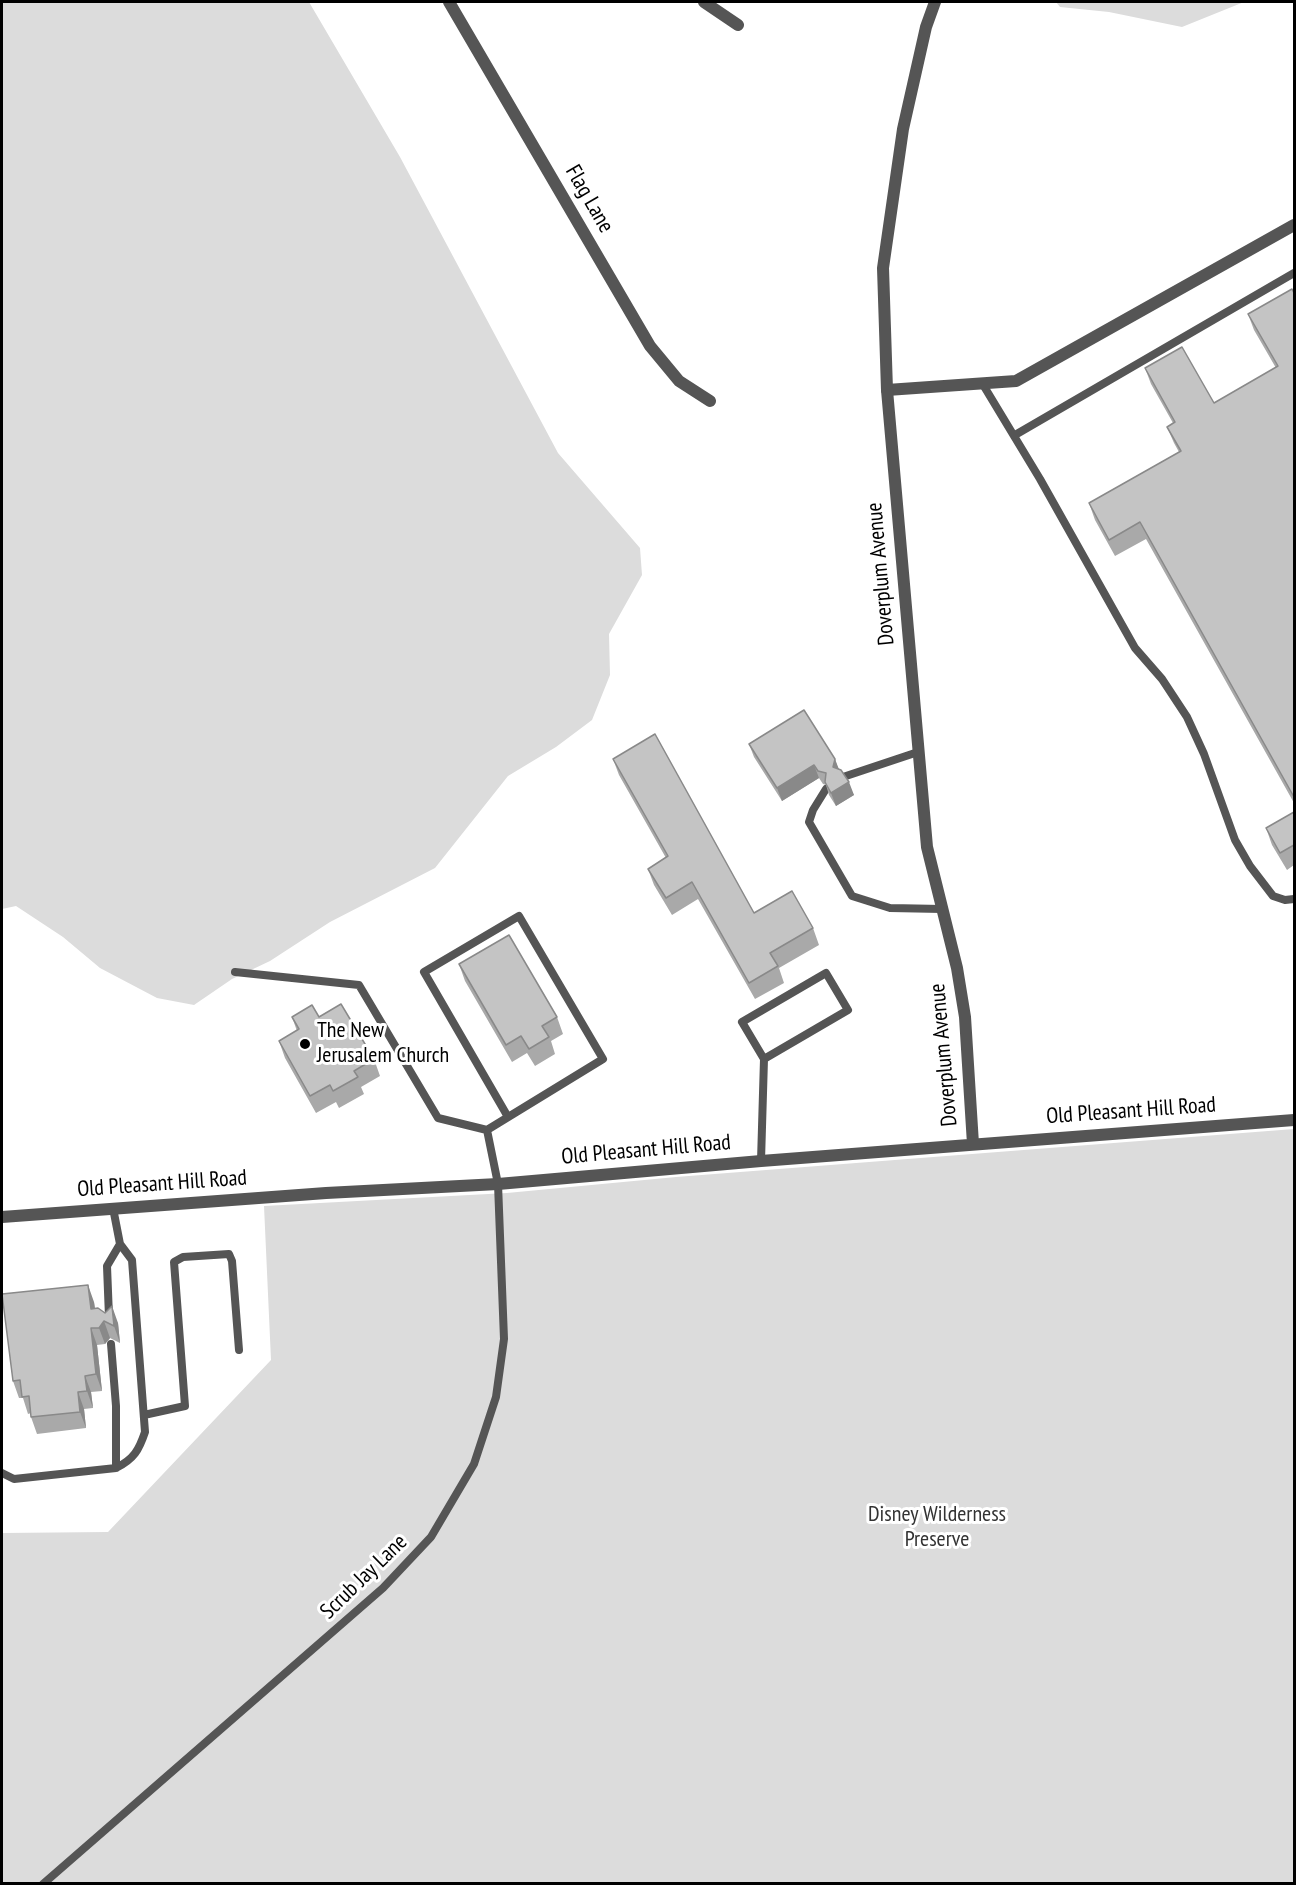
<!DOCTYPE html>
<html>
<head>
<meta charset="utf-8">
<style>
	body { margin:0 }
	#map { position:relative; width:1296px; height:1885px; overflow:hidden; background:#fff; font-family:"PT Sans Narrow",sans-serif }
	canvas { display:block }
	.frame { position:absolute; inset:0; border:3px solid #000; pointer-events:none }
</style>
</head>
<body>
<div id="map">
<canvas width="1296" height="1885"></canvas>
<div class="frame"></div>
</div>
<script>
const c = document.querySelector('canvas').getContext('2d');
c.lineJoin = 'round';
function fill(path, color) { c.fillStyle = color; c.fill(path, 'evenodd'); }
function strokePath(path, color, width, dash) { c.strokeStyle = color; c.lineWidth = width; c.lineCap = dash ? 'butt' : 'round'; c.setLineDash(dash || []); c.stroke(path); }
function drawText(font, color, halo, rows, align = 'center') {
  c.font = font + ' "PT Sans Narrow",sans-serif'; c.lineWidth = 6; c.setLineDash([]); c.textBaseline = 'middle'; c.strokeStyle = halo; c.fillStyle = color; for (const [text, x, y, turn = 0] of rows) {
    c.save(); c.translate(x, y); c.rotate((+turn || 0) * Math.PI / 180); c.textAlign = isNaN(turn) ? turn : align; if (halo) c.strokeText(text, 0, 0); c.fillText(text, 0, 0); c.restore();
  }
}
fill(new Path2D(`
	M2,2H309L400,157L558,453L640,548L642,575L609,634L610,675L592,720L556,747L508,776L435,868L330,922L270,961L232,979L194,1005L157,998L100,968L63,937L16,906L2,909Z
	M1056,2H1244L1182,27L1109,12L1060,7Z
	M1294,1129V1883H2V1533L108,1532L271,1360L264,1206L507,1193L676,1177Z`), '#dcdcdc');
strokePath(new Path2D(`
	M982,383L1040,479L1135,648L1162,679L1187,717L1204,754L1235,840L1250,866L1273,896L1285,900L1294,899
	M1015,435L1294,273
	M843,777L918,752
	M826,789L813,810L809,822L852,896L890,908L942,909
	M235,972L359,985L438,1118L487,1130
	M761,1161L764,1059L742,1022L826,973L848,1010L764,1059
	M109,1317L107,1266L120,1244
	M111,1344L116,1406V1468
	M144,1415L185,1406L174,1262L183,1257L229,1254L232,1261L239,1350
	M2,1473L14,1479L116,1468C134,1459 139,1450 145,1432L132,1260L120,1244L113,1208
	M43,1884L383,1588L431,1537L474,1464L496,1397L504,1339L498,1184L487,1130L603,1059L519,916L424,972L508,1117`), '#555', 8);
strokePath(new Path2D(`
	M449,2L650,346L679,381L710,401
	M704,2L738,25
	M887,390L1016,381L1294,225`), '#555', 12);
strokePath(new Path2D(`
	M935,2L926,27L903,129L883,268L887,390L927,847L957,968L965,1017L973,1144
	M2,1217L326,1193L498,1184L761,1161L1294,1120`), '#555', 12);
fill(new Path2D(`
	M1294,293V803L1146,539L1115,556L1095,520L1089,503L1179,452L1174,443L1167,427L1173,423L1151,384L1145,368L1214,403L1276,368L1254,330L1248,314Z
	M749,744L835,759L838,769L854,795L836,806L829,795L826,785L823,784L819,778L782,801L754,757Z
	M613,759L754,913L813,928L819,945L779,968L784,983L755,999L698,899L672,915L654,885L648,869L666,858L619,775Z
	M1294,812V865L1287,870L1272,845L1266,828Z
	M459,964L557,1017L563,1034L551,1041L555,1054L535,1066L527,1053L512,1062L465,981Z
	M292,1017H319L374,1059L380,1076L361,1087L364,1094L339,1108L336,1102L316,1113L285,1058L279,1041L297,1031Z
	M94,1302L95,1308L118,1323L120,1343L110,1338L105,1344L97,1345L102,1391L91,1392L93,1408L84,1409L86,1428L37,1434L31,1417V1413L28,1414L23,1398H19L13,1381Z`), '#a9a9a9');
fill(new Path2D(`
	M835,759L840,772L833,767Z
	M814,765L819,778L782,801L777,788Z
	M849,782L854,795L836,806L831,793Z
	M88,1285L94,1302L97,1326L91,1309Z
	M112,1306L118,1323L120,1343L114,1326Z
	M104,1321L110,1338L105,1344L99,1328Z
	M91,1328L97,1345L102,1391L96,1374Z
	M85,1376L91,1392L93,1408L87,1391Z
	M78,1392L84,1409L86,1428L80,1412Z`), '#898989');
const building = new Path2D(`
	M1292,289L1294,293V797L1140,522L1109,540L1089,503L1181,451L1167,427L1175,422L1145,368L1182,347L1214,403L1278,366L1248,314Z
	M804,710L835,759L833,767L841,770L849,782L831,793L825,782L826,773L818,771L814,765L777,788L749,744Z
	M655,734L754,913L792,891L813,928L770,953L778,966L749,983L692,882L666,898L648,869L668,856L613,759Z
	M1294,812V845L1280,853L1266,828Z
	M509,935L557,1017L542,1026L549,1037L529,1049L521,1036L506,1045L459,964Z
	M341,1004L374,1059L354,1071L358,1077L333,1091L330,1085L310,1096L279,1041L299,1029L292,1017L312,1005L319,1017Z
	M88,1285L91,1309L98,1308L105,1313L112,1306L114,1326L104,1321L99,1328H91L96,1374L85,1376L87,1391L78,1392L80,1412L31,1417L29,1396L22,1397L20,1380L13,1381L2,1294Z`);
fill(building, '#c4c4c4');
strokePath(building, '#898989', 1.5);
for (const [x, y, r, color] of [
	[305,1044,6,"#000"]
]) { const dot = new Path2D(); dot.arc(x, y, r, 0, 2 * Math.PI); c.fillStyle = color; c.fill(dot); strokePath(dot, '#fff', 2); }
drawText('22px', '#000', '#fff', [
	["Flag Lane",589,199,60],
	["Doverplum Avenue",881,574,-95],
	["Doverplum Avenue",944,1055,-95],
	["Old Pleasant Hill Road",1131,1111,-4],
	["Old Pleasant Hill Road",646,1150,-5],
	["Old Pleasant Hill Road",162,1184,-4],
	["Scrub Jay Lane",364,1577,-44]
]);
drawText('22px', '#000', '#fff', [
	["The New",317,1031],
	["Jerusalem Church",317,1056]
], 'left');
drawText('22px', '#333', '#fff', [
	["Disney Wilderness",937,1515],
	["Preserve",937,1540]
]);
</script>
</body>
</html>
